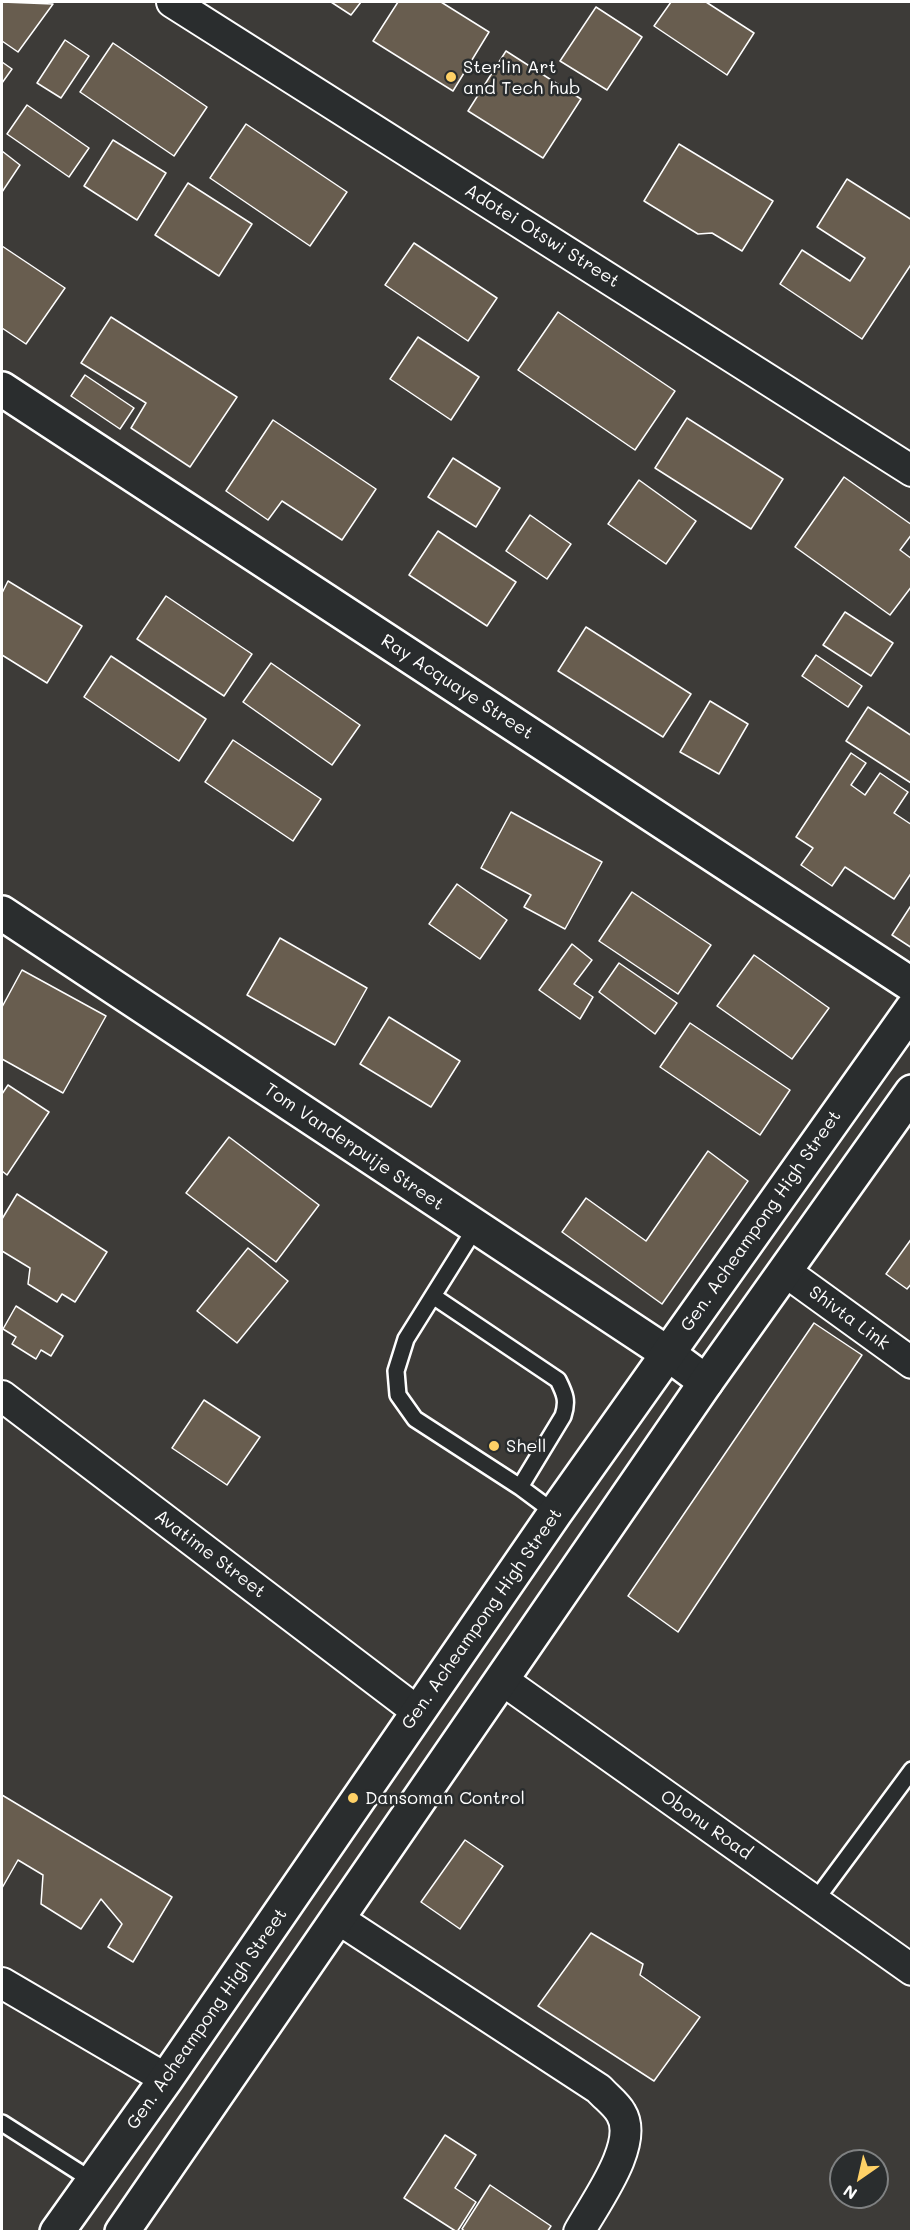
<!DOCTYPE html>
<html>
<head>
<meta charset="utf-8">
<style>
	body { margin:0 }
	#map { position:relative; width:913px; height:2233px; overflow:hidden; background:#3d3b38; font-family:Mali,sans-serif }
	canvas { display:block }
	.frame { position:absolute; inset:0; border:3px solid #fff; pointer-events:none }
	.north { position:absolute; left:829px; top:2149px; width:60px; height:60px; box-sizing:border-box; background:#2a2d2e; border:2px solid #7f8182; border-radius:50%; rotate:214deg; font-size:16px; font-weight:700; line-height:24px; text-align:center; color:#fff }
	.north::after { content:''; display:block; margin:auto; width:21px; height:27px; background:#ffd166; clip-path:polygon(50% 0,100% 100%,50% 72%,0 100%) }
</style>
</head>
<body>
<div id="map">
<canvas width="913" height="2233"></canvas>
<div class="frame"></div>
<div class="north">N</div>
</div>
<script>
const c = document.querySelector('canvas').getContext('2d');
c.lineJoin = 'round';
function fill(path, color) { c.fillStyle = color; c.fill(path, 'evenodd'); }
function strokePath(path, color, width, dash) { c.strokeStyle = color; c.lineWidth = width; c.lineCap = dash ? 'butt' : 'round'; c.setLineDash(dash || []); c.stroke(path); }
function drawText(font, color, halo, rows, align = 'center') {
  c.font = font + ' Mali,sans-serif'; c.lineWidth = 5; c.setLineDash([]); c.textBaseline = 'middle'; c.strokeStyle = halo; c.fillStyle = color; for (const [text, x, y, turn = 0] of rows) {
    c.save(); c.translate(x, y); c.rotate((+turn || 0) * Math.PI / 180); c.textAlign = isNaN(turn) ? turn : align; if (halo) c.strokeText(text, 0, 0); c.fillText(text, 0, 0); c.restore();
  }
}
const building = new Path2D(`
	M2,2L53,4L18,52L2,41Z
	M331,2H361L351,15Z
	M398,2H441L489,32L453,91L373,41Z
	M671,2H706L754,33L727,75L654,26Z
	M596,7L642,37L607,90L560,61Z
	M65,40L89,56L61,98L37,83Z
	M113,43L207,107L174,156L80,92Z
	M506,51L581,99L543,158L468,111Z
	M2,62L12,69L2,83Z
	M27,105L89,148L69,177L7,134Z
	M246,124L347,192L310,246L210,178Z
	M113,140L166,173L137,220L84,186Z
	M679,144L773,201L742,251L712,233L698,234L644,201Z
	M2,151L20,165L2,192Z
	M847,179L912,220V263L862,339L780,284L802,250L850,281L865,258L817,227Z
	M188,183L252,224L219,276L155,235Z
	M414,243L497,298L468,341L385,285Z
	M2,246L65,288L26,344L2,328Z
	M558,312L675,391L635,450L518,370Z
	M111,317L237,397L190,467L131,428L146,403L81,363Z
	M418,337L479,377L451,420L390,379Z
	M85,375L134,408L120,429L71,396Z
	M687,418L783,479L751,529L655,468Z
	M273,420L376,489L342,540L282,501L268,520L226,491Z
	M453,458L500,488L476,527L428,497Z
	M844,477L912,525V534L900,550L912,559V586L890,615L795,547Z
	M639,480L696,521L666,564L608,524Z
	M530,515L571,544L547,579L506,551Z
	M438,531L516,582L487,626L409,575Z
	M8,581L82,626L47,683L2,655V593Z
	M166,596L252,654L224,696L137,639Z
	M845,612L893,643L871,676L823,645Z
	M586,627L691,694L663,737L558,671Z
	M816,655L862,686L848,707L802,676Z
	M111,656L206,719L179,761L84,697Z
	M271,663L360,725L332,765L243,702Z
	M710,701L748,724L719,774L680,752Z
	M868,707L912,736L911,783L846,741Z
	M233,740L321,799L293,841L205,782Z
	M851,753L866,763L851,785L865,795L880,773L908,792L894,813L912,825V872L894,899L845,867L832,886L801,865L813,848L796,837Z
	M511,812L602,862L565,929L524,907L531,895L481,868Z
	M457,884L507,920L480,959L429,924Z
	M632,892L711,945L678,994L599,941Z
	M912,904V948L892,935Z
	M280,938L367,988L335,1045L247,995Z
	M572,944L592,960L574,984L593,997L580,1019L539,990Z
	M754,955L829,1008L792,1059L717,1006Z
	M619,963L677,1003L655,1034L599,992Z
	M22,970L106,1016L63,1093L2,1059V1007Z
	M389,1017L460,1061L431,1107L360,1064Z
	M690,1023L790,1090L760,1135L660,1067Z
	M8,1085L49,1112L7,1175L2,1171V1094Z
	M229,1137L319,1205L276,1262L186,1193Z
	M708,1151L748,1181L662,1304L562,1232L586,1198L646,1241Z
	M17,1194L107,1252L75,1302L62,1294L57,1302L28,1284L30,1268L2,1251V1219Z
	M912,1238V1283L907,1289L886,1274Z
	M248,1248L288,1281L237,1343L197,1311Z
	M16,1306L63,1336L51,1356L41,1350L36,1359L12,1344L16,1337L3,1329Z
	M814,1323L862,1355L678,1632L628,1596Z
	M204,1400L260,1437L227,1485L172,1448Z
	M2,1795L172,1897L133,1962L108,1947L122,1924L101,1899L81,1929L41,1904L43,1875L18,1860L2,1888Z
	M465,1840L503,1866L460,1929L421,1902Z
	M591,1933L643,1964L640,1975L700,2017L654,2081L538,2006Z
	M445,2135L476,2155L455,2188L476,2202L457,2232L404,2198Z
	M490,2185L551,2226L547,2232H466L462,2229Z`);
fill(building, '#685d4f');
strokePath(building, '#fff', 1.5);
const service = new Path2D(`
	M476,1227L406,1339L396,1371L398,1395L415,1419L520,1487L555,1513
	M433,1296L558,1380C565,1394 568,1401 563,1416L520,1487
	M815,1901L912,1770
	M2,2123L93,2181`);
const minor = new Path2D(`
	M172,2L912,471
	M786,1272L912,1363
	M2,1396L418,1712
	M501,1679L912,1970
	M337,1918L599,2089C606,2097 616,2104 621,2113C640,2144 594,2204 579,2232
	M2,1983L166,2079`);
const tertiary = new Path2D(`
	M2,389L912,985
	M2,913L667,1353L706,1382`);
const secondary = new Path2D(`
	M57,2232L166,2079L555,1513L912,1009
	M122,2232L706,1382L912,1092`);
strokePath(service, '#fff', 20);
strokePath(minor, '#fff', 34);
strokePath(tertiary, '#fff', 38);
strokePath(secondary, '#fff', 38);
strokePath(service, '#2a2d2e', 15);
strokePath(minor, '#2a2d2e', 30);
strokePath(tertiary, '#2a2d2e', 33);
strokePath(secondary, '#2a2d2e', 33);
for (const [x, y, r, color] of [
	[451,77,6,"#ffd166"],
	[494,1446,6,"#ffd166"],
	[353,1798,6,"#ffd166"]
]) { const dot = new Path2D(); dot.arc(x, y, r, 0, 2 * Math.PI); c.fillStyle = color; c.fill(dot); strokePath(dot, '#2a2d2e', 2); }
drawText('18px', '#fff', '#2a2d2e', [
	["Sterlin Art",463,67],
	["and Tech hub",463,88],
	["Shell",506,1446],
	["Dansoman Control",365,1798]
], 'left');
drawText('18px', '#fff', '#2a2d2e', [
	["Adotei Otswi Street",542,236,32],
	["Ray Acquaye Street",457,687,33],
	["Tom Vanderpuije Street",354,1147,34],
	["Gen. Acheampong High Street",761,1221,-55],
	["Shivta Link",849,1318,36],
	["Avatime Street",210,1554,37],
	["Gen. Acheampong High Street",482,1619,-55],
	["Obonu Road",706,1825,35],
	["Gen. Acheampong High Street",207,2019,-55]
]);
</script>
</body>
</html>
